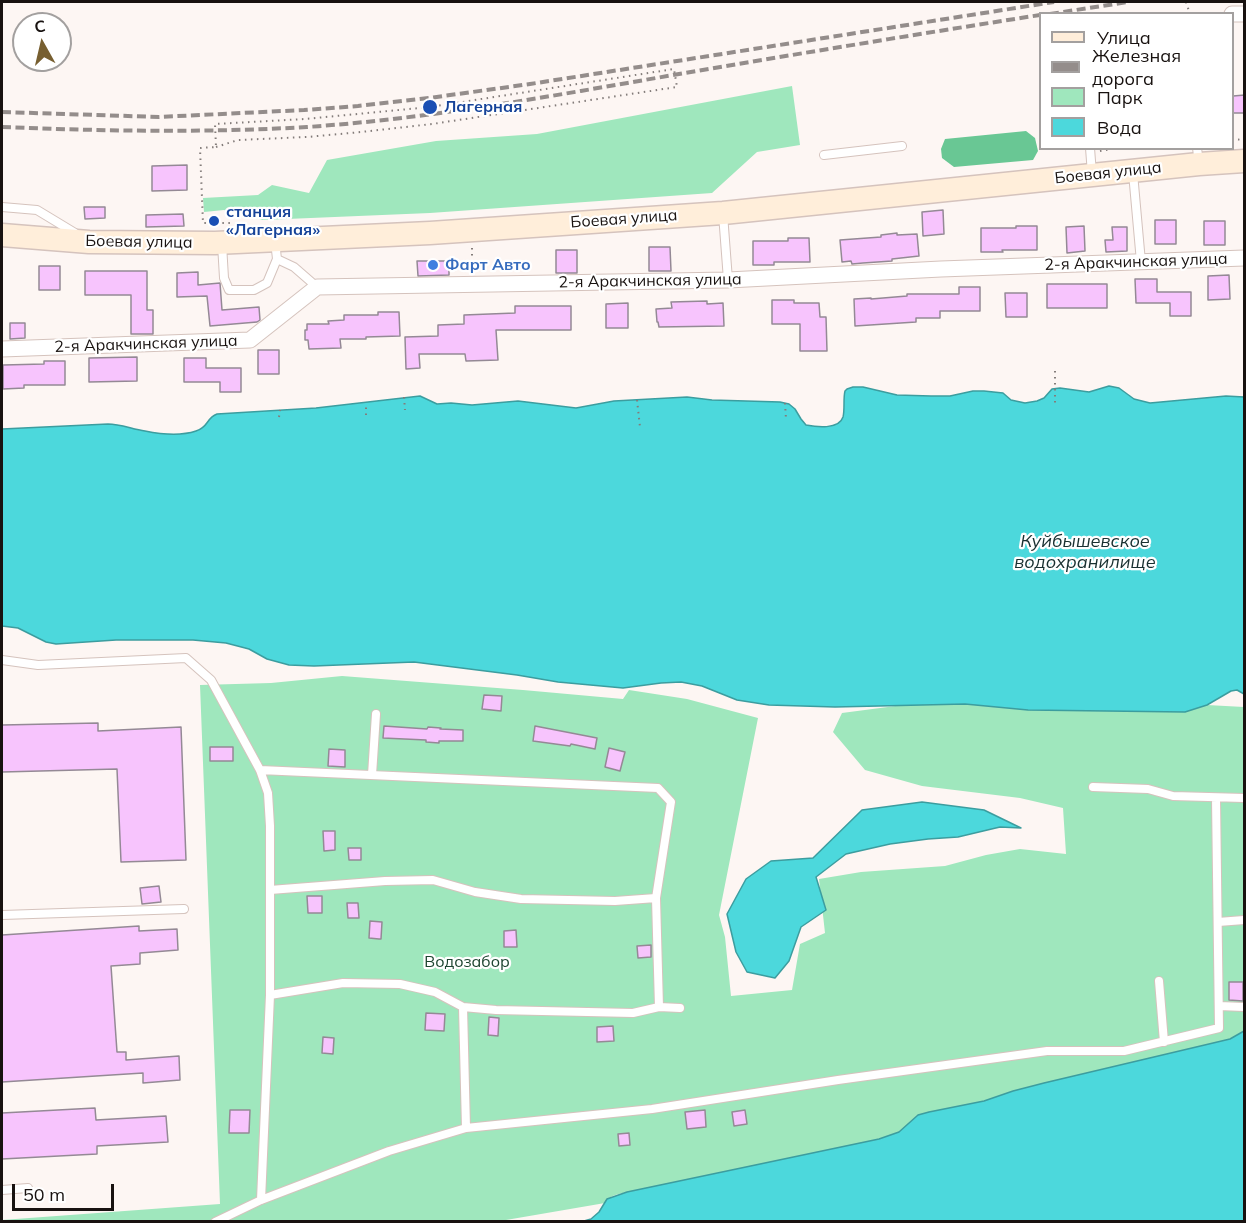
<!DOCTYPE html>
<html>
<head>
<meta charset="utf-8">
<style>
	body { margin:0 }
	#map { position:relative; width:1246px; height:1223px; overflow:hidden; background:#fdf6f3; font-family:Mulish,sans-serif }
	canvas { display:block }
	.frame { position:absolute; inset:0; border:3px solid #181210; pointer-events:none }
	.legend { position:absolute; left:1039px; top:12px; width:195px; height:138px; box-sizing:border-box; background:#fff; border:2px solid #a3a09f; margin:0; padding:8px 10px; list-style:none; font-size:18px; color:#181210 }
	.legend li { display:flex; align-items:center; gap:12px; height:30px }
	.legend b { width:30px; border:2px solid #a3a09f }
	.north { position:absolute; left:12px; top:12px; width:60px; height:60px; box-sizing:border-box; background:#fff; border:2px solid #a3a09f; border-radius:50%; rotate:352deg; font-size:16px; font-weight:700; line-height:24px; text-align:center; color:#181210 }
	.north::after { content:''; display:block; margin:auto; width:21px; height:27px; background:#775f30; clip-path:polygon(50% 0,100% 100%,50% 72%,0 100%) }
	.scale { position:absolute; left:12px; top:1184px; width:102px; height:27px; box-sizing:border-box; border:3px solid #181210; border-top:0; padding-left:8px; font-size:18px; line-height:21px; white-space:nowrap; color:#181210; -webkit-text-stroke:4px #fff; paint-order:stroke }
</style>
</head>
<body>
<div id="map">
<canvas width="1246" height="1223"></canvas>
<div class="frame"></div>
<ul class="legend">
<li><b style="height:8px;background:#ffeeda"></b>Улица</li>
<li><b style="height:8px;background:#948d8b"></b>Железная дорога</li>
<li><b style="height:16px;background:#9fe7bd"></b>Парк</li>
<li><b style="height:16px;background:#4cd8dc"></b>Вода</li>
</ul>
<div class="north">С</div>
<div class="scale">50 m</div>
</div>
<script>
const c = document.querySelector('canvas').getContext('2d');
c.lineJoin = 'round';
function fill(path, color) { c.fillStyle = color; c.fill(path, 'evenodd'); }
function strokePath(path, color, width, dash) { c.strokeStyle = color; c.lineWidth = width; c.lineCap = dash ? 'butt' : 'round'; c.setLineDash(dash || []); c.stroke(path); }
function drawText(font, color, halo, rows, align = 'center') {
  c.font = font + ' Mulish,sans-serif'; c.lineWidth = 4.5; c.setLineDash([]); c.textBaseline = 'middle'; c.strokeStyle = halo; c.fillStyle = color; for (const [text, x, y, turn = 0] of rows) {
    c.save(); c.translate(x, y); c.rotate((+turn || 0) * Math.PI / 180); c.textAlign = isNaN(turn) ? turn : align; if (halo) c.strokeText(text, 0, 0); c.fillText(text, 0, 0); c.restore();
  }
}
fill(new Path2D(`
	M792,86L800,145L757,152L712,193L430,213L263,220L224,210L204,212L203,198L258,195L272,185L309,193L327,160L436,141L537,134Z
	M342,676L523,690L623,699L629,690L687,699L758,718L719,915L725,937L731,996L792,990L800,944L825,933L819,879L861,872L945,866L986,855L1020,849L1066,854L1063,808L1020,798L922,786L865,770L833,732L842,713L903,705L965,704L1028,710L1185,712L1207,705L1244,707V1031L1230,1039L1044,1083L1013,1091L984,1101L929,1112L918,1115L899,1133L879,1139L627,1192C619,1194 609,1195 605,1203L506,1220V1221L2,1222V1220L220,1204L200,685L271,683Z`), '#9fe7bd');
fill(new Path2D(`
	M1026,131L1035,138L1038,151L1033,160L954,167L942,158L941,149L945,139Z`), '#69c794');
const water = new Path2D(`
	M1109,386L1119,388L1134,399L1150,403L1226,396L1244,397V694L1237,690L1231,691L1207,705L1185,712L1028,710L965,704L835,707L769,705L737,700L702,686L681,682L661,683L623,688L558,682L517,675L414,662L314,666L289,665L267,659L249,649L226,643L193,640H116L56,644L46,642L18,628L2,626V429L108,424C120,424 132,429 145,431C160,434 181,436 196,431C209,427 206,418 217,414L316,408L420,396L437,404L451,403L472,405L518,401L576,408L614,401L687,397L712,400L780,402L789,404L795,409L801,419L806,425C816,427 839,430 843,417C845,409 843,399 845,391L847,389L853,387H863L897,395L931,396H950L973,391H984L1003,393L1011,400L1025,403L1037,401L1044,398L1052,389L1060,388L1089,392Z
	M922,802L984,810L1021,828L1000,827L958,837L928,839L890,844L846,854L816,877L826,910L801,927L789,961L775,978L747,972L736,952L727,914L746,879L771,861L813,858L862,810Z
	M1244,1031V1221H584L591,1219L599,1212L607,1199L627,1192L879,1139L899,1132L918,1115L929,1112L984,1101L1013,1091L1044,1083L1230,1039Z`);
fill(water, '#4cd8dc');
strokePath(water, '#3c9d9f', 1.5);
const building = new Path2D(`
	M1245,95V113H1233V96Z
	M187,165V190L152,191V166Z
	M84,207H105V218L85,219Z
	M943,210L944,234L923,236L922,212Z
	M183,214L184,226L146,227V215Z
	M1155,220H1176V244H1155Z
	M1204,221H1225V245H1204Z
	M1016,226H1037V250H1002L1003,252H981V228H1016Z
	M1084,226L1085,251L1067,253L1066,227Z
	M1112,227H1127V251L1106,252L1105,240H1113Z
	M897,233V235L917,234L919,256L892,259V261L863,263L852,264L851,261L842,262L840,240L881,237V235Z
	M788,238H809L810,262H774V265H753V241H788Z
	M649,247H670L671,271H649Z
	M556,250H577V273H556Z
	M417,261H449V275L418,276Z
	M39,266H60V290H39Z
	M85,271H147V310H153V334H131V295H85Z
	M198,272V285L220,283L222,310L259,307L260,320L257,322L210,326L207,296L177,297V273Z
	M1229,275L1230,299L1208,300V276Z
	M1135,279H1157V292H1191V316H1170V303H1136Z
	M1047,284H1107V308H1047Z
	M959,287H980V311H940V318H916V322L855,326L854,299L871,298V299L907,296V294H959Z
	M1005,293H1027V317H1006Z
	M772,300H794V303H819L820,317H826L827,351H800V324H772Z
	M707,301V304L723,303L724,326L659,327L658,322H657L656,309L672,308L671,302Z
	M628,303V328H606V304Z
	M515,306H571V330H496L498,360L466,361L465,354H419L420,368L406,369L405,337L438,336V325L464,324V315L515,313Z
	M378,312H399L400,336L366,337V339H340L341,348L309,349L308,340H305V330H307V324H329L328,321L344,320V315H378Z
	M10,323H25V338L10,339Z
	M258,350H279V374H258Z
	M137,357V381L89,382V358Z
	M184,358H206V368H241V392H220V382H184Z
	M44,361H65V385H24V388L3,389V365L44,364Z
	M484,695L502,696L501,711L482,709Z
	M98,723V731L181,727L186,860L121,862L117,769L2,772V725Z
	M384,726L427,729L428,727L441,728L440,729L463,730V741H439V743L426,742V740L383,738Z
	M535,726L597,738L595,749L571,744L570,746L533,741Z
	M210,747H233V761H210Z
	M609,748L625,752L620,771L605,767Z
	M329,749L345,750V767L328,766Z
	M323,831H335V850L324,851Z
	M348,848H361V860H349Z
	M159,886L161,902L142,904L140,888Z
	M307,896H322V913H308Z
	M347,903H358L359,918H348Z
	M370,921L382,922L381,939H379L369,938Z
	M139,926V931L177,929L178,950L140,953V964L111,966L117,1052H126V1060L179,1056L180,1080L143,1083V1073L2,1082V935Z
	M516,930L517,947H504V931Z
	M651,945V957L638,958L637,946Z
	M1229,982H1243V1001L1229,1000Z
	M426,1013L445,1014L444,1031L425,1030Z
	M489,1017L499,1018L498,1036L488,1035Z
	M613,1026L614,1041L597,1042V1027Z
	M323,1037L334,1038L333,1054L322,1053Z
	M95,1108L96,1120L166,1116L168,1142L97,1146V1154L2,1159V1113Z
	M230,1110H250L249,1133H229Z
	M705,1110L706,1127L687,1129L685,1112Z
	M745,1110L747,1124L734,1126L732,1112Z
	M629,1133L630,1145L619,1146L618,1134Z`);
fill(building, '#f7c4fd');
strokePath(building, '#948995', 1.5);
const lane = new Path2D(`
	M1090,148L1092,174
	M1197,148L1199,163
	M824,155L902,146
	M1133,173L1141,262
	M2,207L37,210L75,233
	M723,214L728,280
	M275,241L277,259L294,267L317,287
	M222,244L224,278L229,290H254L267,283L277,259
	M2,660L38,665L186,658L211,680L260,770L268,793L270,826V995L261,1200
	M260,770L658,788L671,802L656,898L659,1007
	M372,775L376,714
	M1093,787L1148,789L1173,796L1244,798
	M270,890L385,881L433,880L475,892L521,899L615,901L656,898
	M2,915L184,909
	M1218,922L1244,920
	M1159,981L1164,1042
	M270,995L343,983L400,984L435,992L463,1007L496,1010L633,1013L659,1007L680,1008
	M1219,1006L1244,1007
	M463,1007L466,1128
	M2,1190L28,1188
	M215,1222L261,1200L389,1151L466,1128L652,1109L838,1080L1047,1051H1124L1219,1028L1216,798`);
const street = new Path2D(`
	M1232,14H1244
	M2,349L250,340L317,287L728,280L941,269L1244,258`);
const secondary = new Path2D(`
	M2,235L89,242L215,243L430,233L723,213L1199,164L1244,161`);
strokePath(lane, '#d5c3bd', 10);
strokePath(street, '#d5c3bd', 17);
strokePath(secondary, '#d5c3bd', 25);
strokePath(new Path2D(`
	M1186,2L1190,14
	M1232,139L1244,140
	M216,147L238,140L307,137L361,132L432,124L677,87L674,69L430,107L305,119L215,124L216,147L200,148L203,223H230
	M1100,151L1118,148
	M472,248V270
	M1055,371V404
	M404,397L405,410
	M637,400L640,427
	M785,403L786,419
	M366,415V403
	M279,417L280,410`), '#837c7a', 2, [1.5, 4.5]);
strokePath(lane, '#fff', 8);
strokePath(street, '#fff', 15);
strokePath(secondary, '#ffeeda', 22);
strokePath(new Path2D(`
	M1050,14L1128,2
	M2,112L159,117L304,110L358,106L429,98L530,84L1054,2
	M2,127C103,131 205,133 307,127C424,119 540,98 656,78C784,56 912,35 1040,15`), '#948d8b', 4, [9, 4.5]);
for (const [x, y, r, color] of [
	[430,107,8,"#1a4fb4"],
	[214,221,6,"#1a4fb4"],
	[433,265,6,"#3f7fe0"]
]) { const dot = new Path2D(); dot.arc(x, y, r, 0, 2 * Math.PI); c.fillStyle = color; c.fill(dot); strokePath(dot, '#fff', 2); }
drawText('bold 16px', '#164399', '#fff', [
	["Лагерная",444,107],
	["станция",226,212],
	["«Лагерная»",226,230]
], 'left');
drawText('16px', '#181210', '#fff', [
	["Боевая улица",1108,173,-6],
	["Боевая улица",624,219,-4],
	["Боевая улица",139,242,1],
	["2-я Аракчинская улица",1136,262,-2],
	["2-я Аракчинская улица",650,281,-1],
	["2-я Аракчинская улица",146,344,-2]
]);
drawText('bold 16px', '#366cbe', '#fff', [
	["Фарт Авто",445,265]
], 'left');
drawText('16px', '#1c442f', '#fff', [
	["Водозабор",467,962]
]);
drawText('italic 18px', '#193031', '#fff', [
	["Куйбышевское",1085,542],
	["водохранилище",1085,563]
]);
</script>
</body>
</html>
